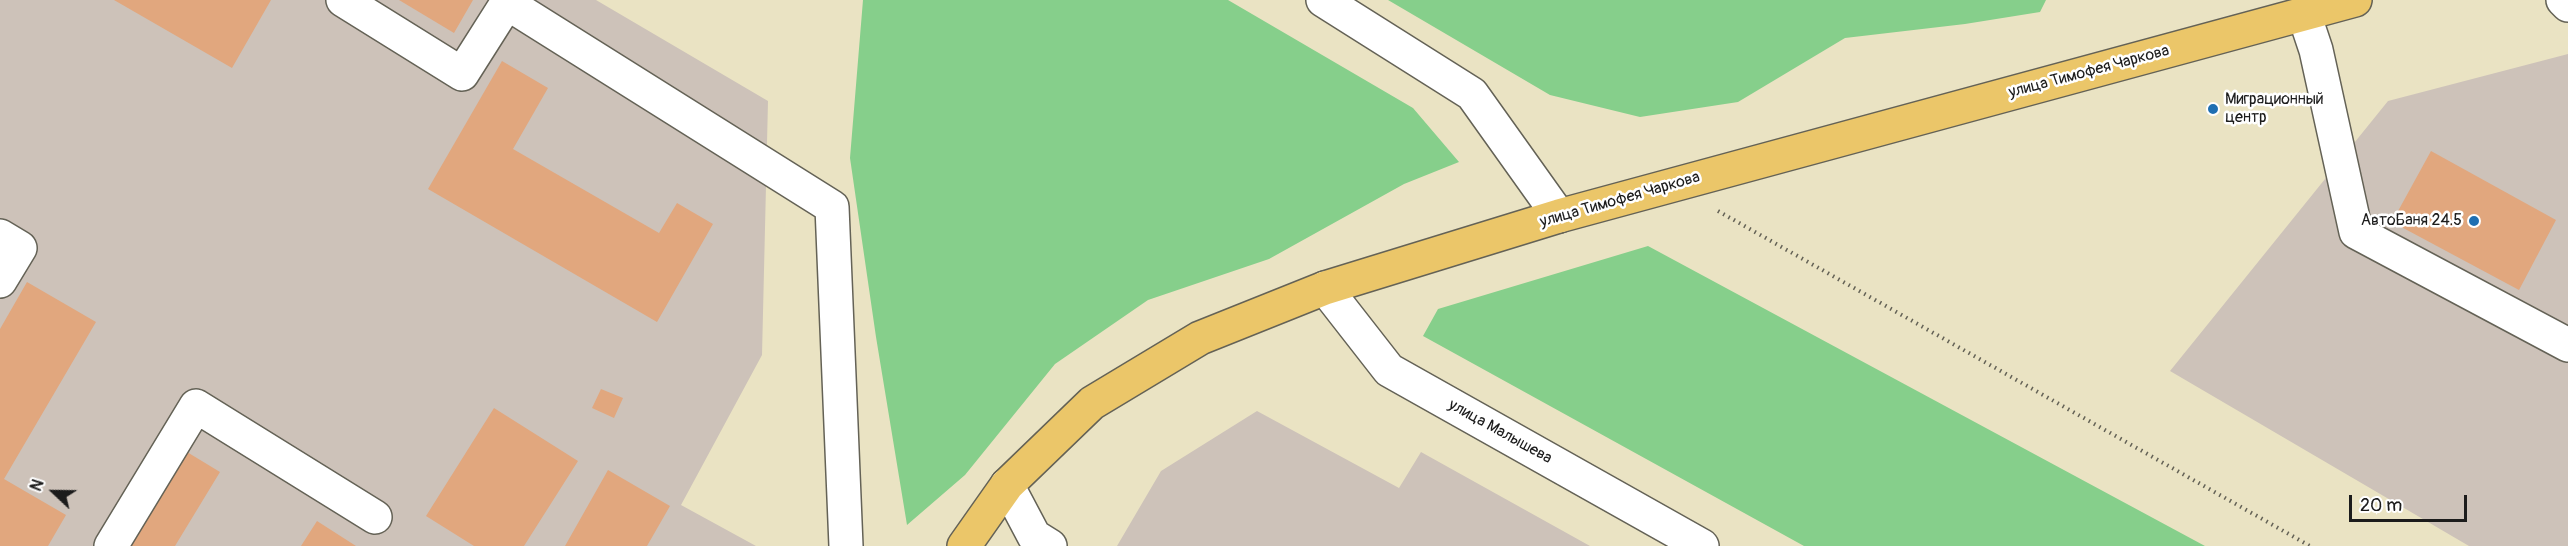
<!DOCTYPE html>
<html>
<head>
<meta charset="utf-8">
<style>
	body { margin:0 }
	#map { position:relative; width:2568px; height:546px; overflow:hidden; background:#eae3c3; font-family:Pangolin,sans-serif }
	canvas { display:block }
	.north { position:absolute; left:24px; top:462px; width:60px; height:60px; -webkit-text-stroke:4px #fff; paint-order:stroke; rotate:292deg; font-size:16px; font-weight:700; line-height:24px; text-align:center; color:#1c1c1c }
	.north::after { content:''; display:block; margin:auto; width:21px; height:27px; background:#1c1c1c; clip-path:polygon(50% 0,100% 100%,50% 72%,0 100%) }
	.scale { position:absolute; left:2349px; top:495px; width:118px; height:27px; box-sizing:border-box; border:3px solid #1c1c1c; border-top:0; padding-left:8px; font-size:18px; line-height:21px; white-space:nowrap; color:#1c1c1c; -webkit-text-stroke:4px #fff; paint-order:stroke }
</style>
</head>
<body>
<div id="map">
<canvas width="2568" height="546"></canvas>
<div class="north">N</div>
<div class="scale">20 m</div>
</div>
<script>
const c = document.querySelector('canvas').getContext('2d');
c.lineJoin = 'round';
function fill(path, color) { c.fillStyle = color; c.fill(path, 'evenodd'); }
function strokePath(path, color, width, dash) { c.strokeStyle = color; c.lineWidth = width; c.lineCap = dash ? 'butt' : 'round'; c.setLineDash(dash || []); c.stroke(path); }
function drawText(font, color, halo, rows, align = 'center') {
  c.font = font + ' Pangolin,sans-serif'; c.lineWidth = 5; c.setLineDash([]); c.textBaseline = 'middle'; c.strokeStyle = halo; c.fillStyle = color; for (const [text, x, y, turn = 0] of rows) {
    c.save(); c.translate(x, y); c.rotate((+turn || 0) * Math.PI / 180); c.textAlign = isNaN(turn) ? turn : align; if (halo) c.strokeText(text, 0, 0); c.fillText(text, 0, 0); c.restore();
  }
}
fill(new Path2D(`
	M0,0H596L768,101L762,355L681,505L756,546H0Z
	M2568,54V546H2469L2170,371L2388,101Z
	M1257,411L1399,488L1421,452L1590,546H1117L1161,471Z`), '#cdc2b9');
fill(new Path2D(`
	M863,0H1228L1413,108L1459,162L1404,184L1269,259L1148,300L1055,364L965,475L907,525L876,337L850,158Z
	M1388,0H2046L2040,12L1965,24L1845,38L1738,102L1640,117L1550,95Z
	M1648,246L2205,546H1804L1423,336L1438,309Z`), '#86cf8b');
fill(new Path2D(`
	M114,0H271L232,68Z
	M399,0H473L454,33Z
	M502,61L548,88L513,149L659,233L677,203L713,224L657,322L428,189Z
	M2431,151L2556,220L2519,290L2392,222Z
	M27,282L96,322L4,479L66,515L48,546H0V329Z
	M601,389L623,398L614,418L592,408Z
	M494,408L578,461L524,546H474L426,516Z
	M187,452L220,472L175,546H129Z
	M608,470L670,506L647,546H565Z
	M317,521L356,546H301Z`), '#e1a77e');
const minor = new Path2D(`
	M343,0L462,74L507,3L832,207L846,546
	M1323,0L1472,94L1559,216
	M2563,0L2568,5
	M2304,14L2316,50L2356,232L2568,345
	M0,236L20,248L0,281
	M1325,288L1389,370L1702,546
	M1007,485L1034,536L1050,546
	M111,546L196,406L375,517`);
const major = new Path2D(`
	M964,546L1007,485L1092,403L1200,338L1325,288L1559,216L2355,0`);
strokePath(minor, '#646256', 36);
strokePath(major, '#646256', 36);
strokePath(new Path2D(`
	M1718,211L2310,546`), '#646256', 4, [1.5, 4.5]);
strokePath(minor, '#fff', 33);
strokePath(major, '#ebc669', 33);
for (const [x, y, r, color] of [
	[2213,109,6,"#1f6fb2"],
	[2474,221,6,"#1f6fb2"]
]) { const dot = new Path2D(); dot.arc(x, y, r, 0, 2 * Math.PI); c.fillStyle = color; c.fill(dot); strokePath(dot, '#fff', 2); }
drawText('16px', '#1c1c1c', '#fff', [
	["улица Тимофея Чаркова",2089,72,-15],
	["улица Тимофея Чаркова",1620,200,-16],
	["улица Малышева",1500,432,29]
]);
drawText('16px', '#1c1c1c', '#fff', [
	["Миграционный",2225,100],
	["центр",2225,118],
	["АвтоБаня 24.5",2462,221,"right"]
], 'left');
</script>
</body>
</html>
